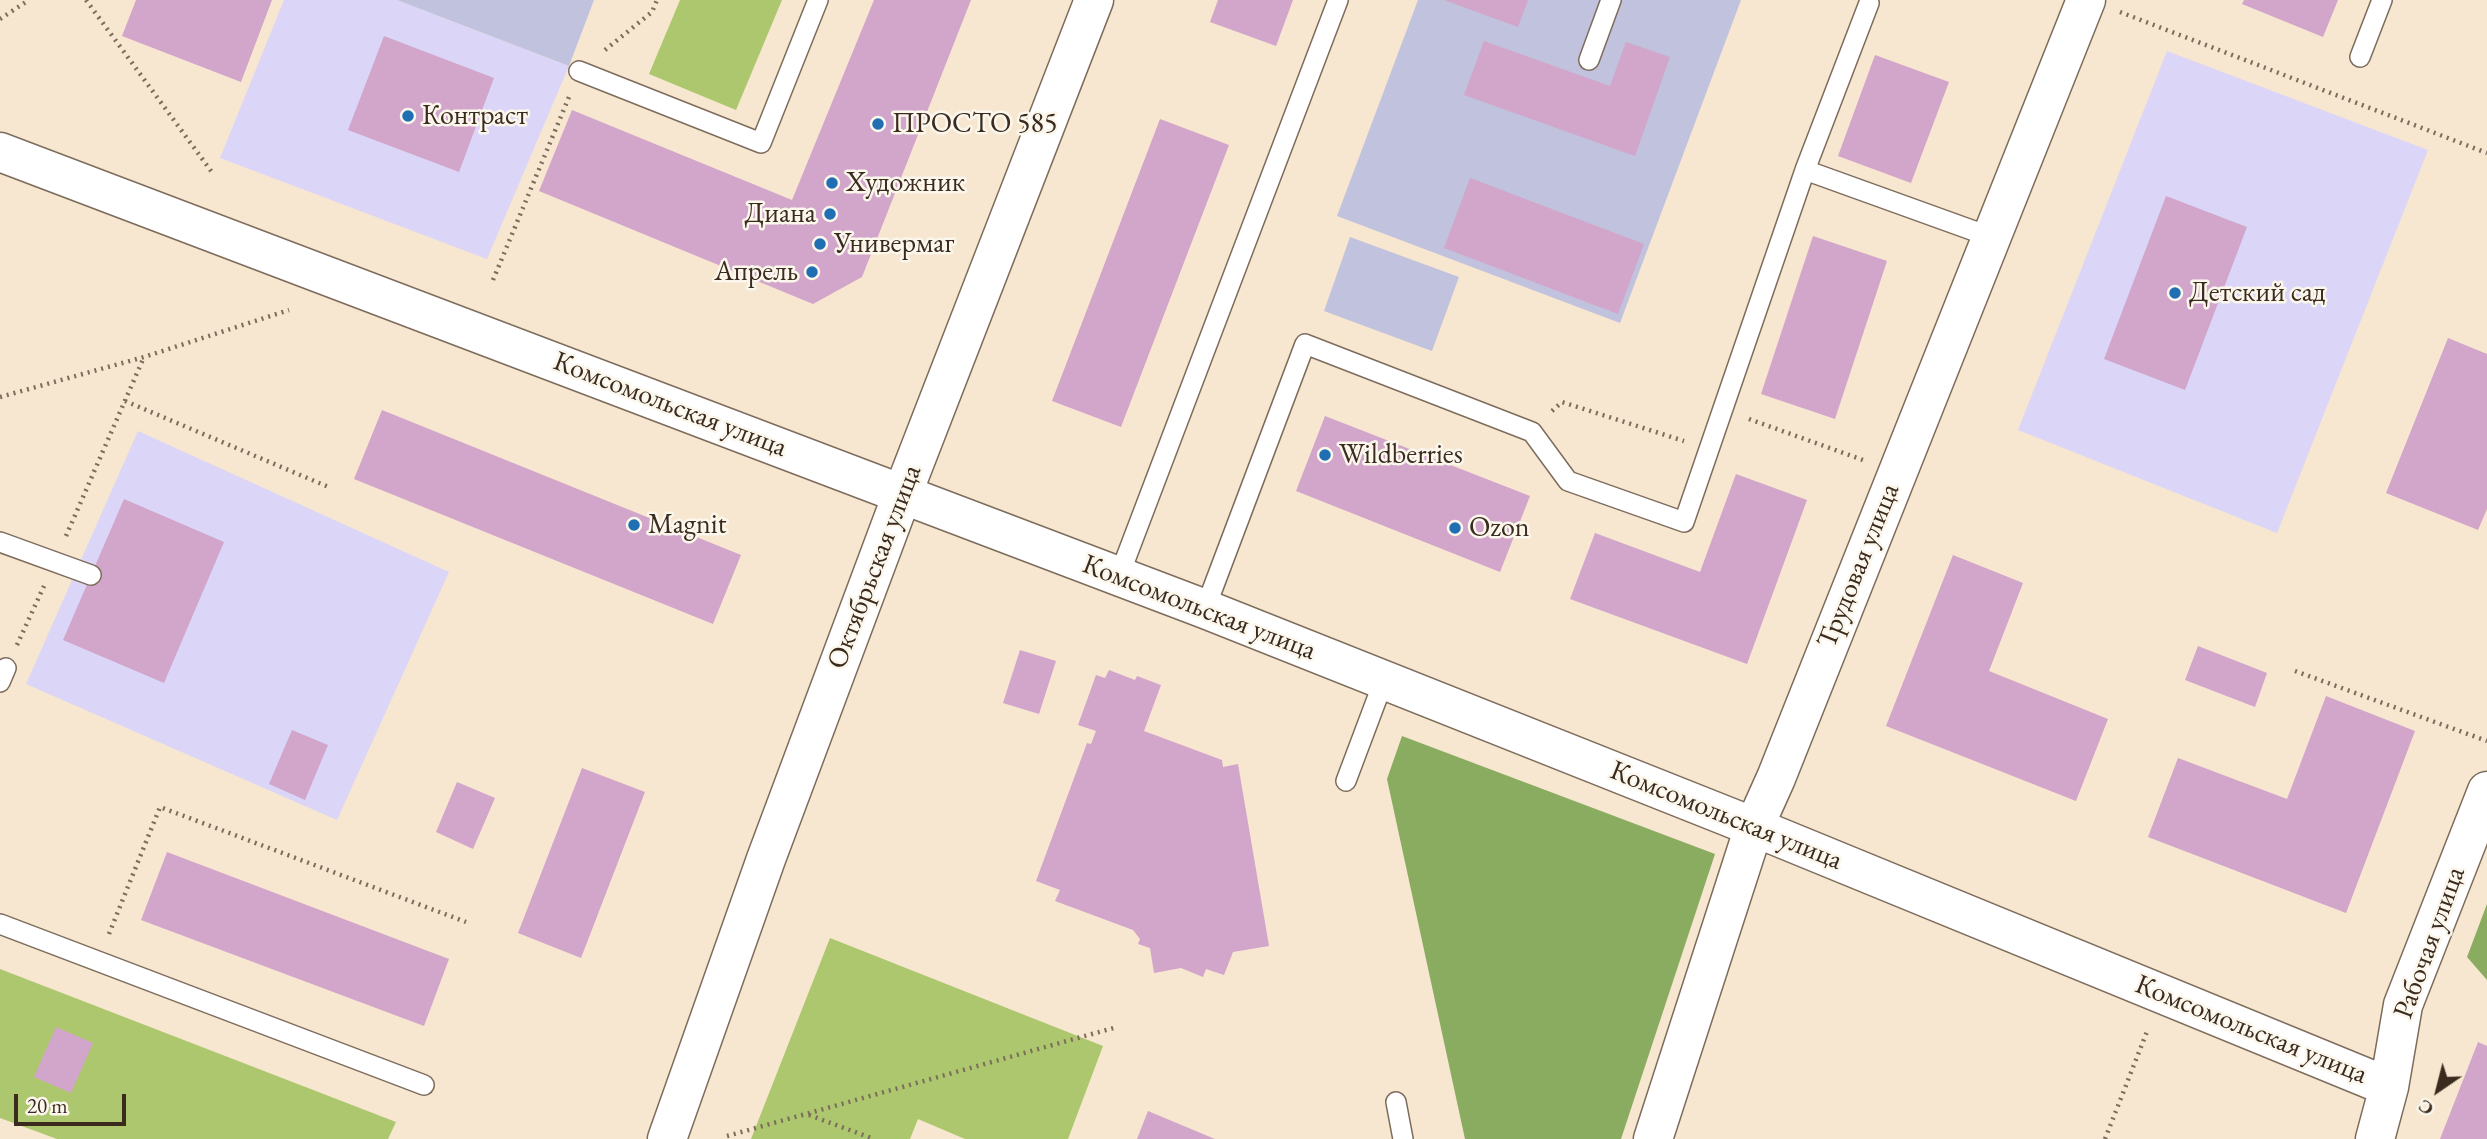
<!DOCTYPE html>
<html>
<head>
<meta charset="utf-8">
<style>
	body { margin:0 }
	#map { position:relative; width:2487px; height:1139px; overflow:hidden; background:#f7e6d0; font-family:"EB Garamond",serif }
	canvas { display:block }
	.north { position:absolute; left:2403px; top:1055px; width:70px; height:70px; -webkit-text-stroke:5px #fbf7ec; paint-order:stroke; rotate:215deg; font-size:19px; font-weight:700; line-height:28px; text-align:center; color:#3b2a1e }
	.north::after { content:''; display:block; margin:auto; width:24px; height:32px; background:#3b2a1e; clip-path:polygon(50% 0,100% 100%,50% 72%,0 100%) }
	.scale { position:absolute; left:14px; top:1094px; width:112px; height:32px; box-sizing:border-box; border:4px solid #3b2a1e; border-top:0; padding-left:9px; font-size:21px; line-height:24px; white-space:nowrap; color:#3b2a1e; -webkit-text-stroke:5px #fbf7ec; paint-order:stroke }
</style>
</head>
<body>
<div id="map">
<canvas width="2487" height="1139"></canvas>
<div class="north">С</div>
<div class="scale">20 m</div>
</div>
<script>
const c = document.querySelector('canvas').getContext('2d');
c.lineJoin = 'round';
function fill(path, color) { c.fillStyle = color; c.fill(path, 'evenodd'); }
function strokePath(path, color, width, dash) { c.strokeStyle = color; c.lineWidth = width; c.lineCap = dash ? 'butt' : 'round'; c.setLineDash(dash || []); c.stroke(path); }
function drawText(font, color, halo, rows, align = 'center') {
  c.font = font + ' "EB Garamond",serif'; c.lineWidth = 5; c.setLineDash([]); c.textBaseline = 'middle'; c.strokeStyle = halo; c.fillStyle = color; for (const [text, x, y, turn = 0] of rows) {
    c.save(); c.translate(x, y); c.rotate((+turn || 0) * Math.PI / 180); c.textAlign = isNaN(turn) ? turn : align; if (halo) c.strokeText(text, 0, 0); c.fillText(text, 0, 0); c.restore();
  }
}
fill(new Path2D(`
	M284,0H397L569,66L487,259L220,158Z
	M2167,51L2428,150L2277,533L2018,430Z
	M138,431L449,572L337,820L26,684Z`), '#dbd6f7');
fill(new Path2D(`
	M397,0H594L569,66Z
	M1418,0H1741L1620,323L1337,216Z
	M1350,237L1459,277L1432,351L1324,311Z`), '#c1c2dd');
fill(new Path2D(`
	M680,0H782L736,110L649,74Z
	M830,938L1103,1046L1068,1139H965L918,1119L910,1139H751Z
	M0,969L396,1122L388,1139H57L0,1118Z`), '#acc76d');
fill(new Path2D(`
	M1402,736L1715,854L1621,1139H1465L1387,779Z
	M2487,904V980L2467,957Z`), '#89ac60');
fill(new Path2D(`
	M136,0H272L241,82L122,36Z
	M874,0H971L862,277L813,304L539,191L572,110L792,200Z
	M1218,0H1293L1276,46L1210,22Z
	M1444,0H1528L1518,27Z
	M2244,0H2338L2323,37L2242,4Z
	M384,36L494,78L459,172L348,130Z
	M1484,41L1610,86L1626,42L1670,57L1635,156L1464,95Z
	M1875,55L1949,82L1911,183L1838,156Z
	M1160,119L1229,145L1121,427L1052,401Z
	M1470,178L1644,244L1618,314L1444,248Z
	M2166,196L2247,227L2185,390L2104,359Z
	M1813,236L1887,261L1835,419L1761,394Z
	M2448,338L2487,354V509L2478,530L2386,493Z
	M382,410L741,555L713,624L354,479Z
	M1325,416L1530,496L1500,572L1296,491Z
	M1736,474L1807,500L1747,664L1570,599L1595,533L1700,572Z
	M124,499L224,542L164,683L63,640Z
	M1953,555L2023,583L1989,671L2108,719L2076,801L1886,726Z
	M2198,646L2267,673L2255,707L2185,680Z
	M1020,650L1056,661L1039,714L1003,703Z
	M1109,670L1135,680L1137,676L1161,685L1144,731L1222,760L1223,767L1238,764L1269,946L1233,952L1224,975L1206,969L1203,977L1181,968L1154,973L1150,948L1138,944L1140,939L1133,930L1055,901L1060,890L1036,881L1087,743L1091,744L1096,731L1078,725L1096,675L1105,678Z
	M2326,696L2415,731L2346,913L2148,837L2178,758L2287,799Z
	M292,730L328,745L305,800L269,784Z
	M582,768L645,792L581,958L518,933Z
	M457,782L495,798L473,849L436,832Z
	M167,852L449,959L424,1026L141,920Z
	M56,1027L93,1043L71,1093L34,1077Z
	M2478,1042L2487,1046V1139H2440Z
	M1148,1111L1215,1139H1137Z`), '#d2a5cb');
const service = new Path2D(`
	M2360,57L2382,0
	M1589,60L1611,0
	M579,71L761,143L818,0
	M1805,170L1869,3
	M0,542L91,575
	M1119,576L1338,0
	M1205,609L1305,344L1532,432L1568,481L1684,522L1805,170L1991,237
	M0,682L6,668
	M1346,781L1384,680
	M0,924L424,1085
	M1396,1102L1403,1139`);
const minor = new Path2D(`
	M667,1139L766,859L902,495L1094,0
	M1653,1139L1754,827L1776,778L2086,0`);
const tertiary = new Path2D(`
	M0,152L1205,609L1754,827L2389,1087
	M2375,1139L2389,1087L2403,1005L2487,791`);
strokePath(service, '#7d6c5c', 22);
strokePath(minor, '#7d6c5c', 41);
strokePath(tertiary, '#7d6c5c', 41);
strokePath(new Path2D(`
	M86,0L214,175
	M2120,12L2487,153
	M0,19L29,0
	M605,50L652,12L657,0
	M493,280L569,97
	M0,397L144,357L289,310
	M125,401L331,488
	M1552,411L1562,402L1684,441
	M1749,419L1863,460
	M66,536L144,357
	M17,645L44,586
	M2295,671L2487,741
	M109,934L160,807L466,922
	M809,1115L874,1139
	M727,1136L1117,1027
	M2105,1139L2148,1029`), '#7d6c5c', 4.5, [2, 5]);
strokePath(service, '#fff', 19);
strokePath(minor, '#fff', 38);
strokePath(tertiary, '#fff', 38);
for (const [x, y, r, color] of [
	[408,116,7,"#1f6fb2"],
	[878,124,7,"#1f6fb2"],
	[832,183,7,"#1f6fb2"],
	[830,214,7,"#1f6fb2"],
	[820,244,7,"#1f6fb2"],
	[812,272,7,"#1f6fb2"],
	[2175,293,7,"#1f6fb2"],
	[1325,455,7,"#1f6fb2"],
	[634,525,7,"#1f6fb2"],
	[1455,528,7,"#1f6fb2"]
]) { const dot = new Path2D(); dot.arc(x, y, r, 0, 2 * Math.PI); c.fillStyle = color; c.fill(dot); strokePath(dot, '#fbf7ec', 2.5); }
drawText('28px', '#3b2a1e', '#fbf7ec', [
	["Контраст",422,116],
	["ПРОСТО 585",892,124],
	["Художник",846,183],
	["Диана",816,214,"right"],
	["Универмаг",834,244],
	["Апрель",798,272,"right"],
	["Детский сад",2189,293],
	["Wildberries",1339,455],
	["Magnit",648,525],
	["Ozon",1469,528]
], 'left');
drawText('28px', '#3b2a1e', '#fbf7ec', [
	["Комсомольская улица",670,405,21],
	["Трудовая улица",1859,566,-68],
	["Октябрьская улица",875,567,-69],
	["Комсомольская улица",1199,608,21],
	["Комсомольская улица",1726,816,22],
	["Рабочая улица",2430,943,-70],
	["Комсомольская улица",2251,1030,22]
]);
</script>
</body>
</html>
